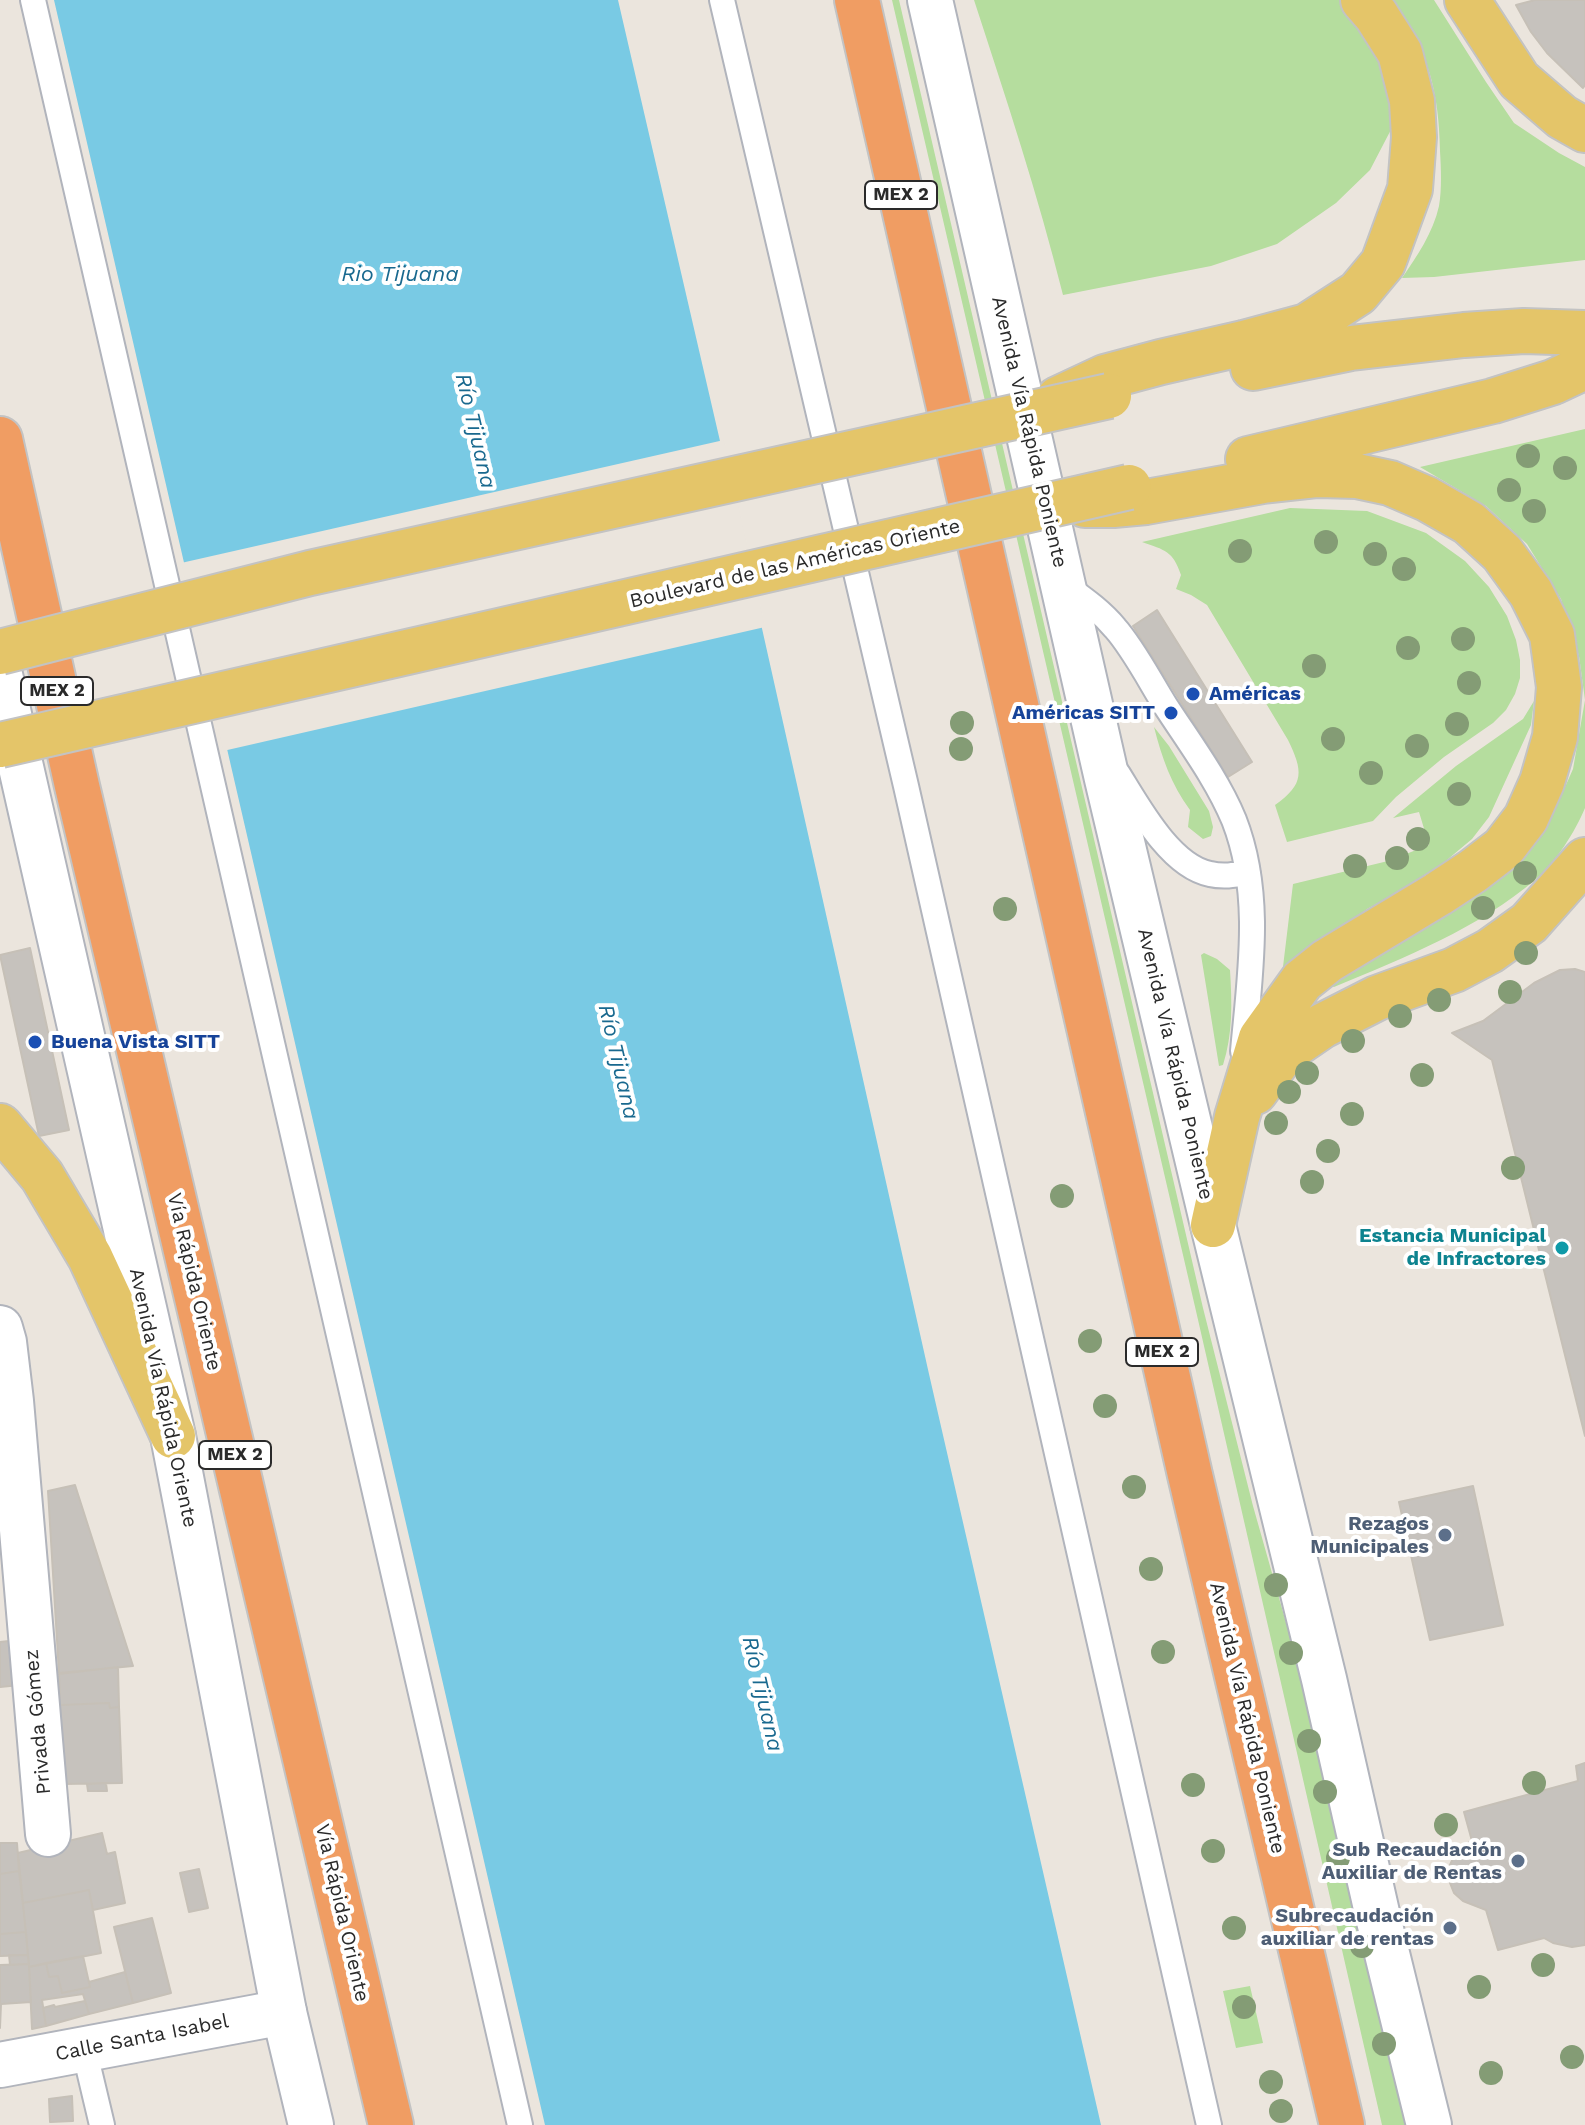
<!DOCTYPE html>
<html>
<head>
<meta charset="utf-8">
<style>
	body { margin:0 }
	canvas { display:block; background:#ebe5dd }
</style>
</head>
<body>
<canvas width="1585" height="2125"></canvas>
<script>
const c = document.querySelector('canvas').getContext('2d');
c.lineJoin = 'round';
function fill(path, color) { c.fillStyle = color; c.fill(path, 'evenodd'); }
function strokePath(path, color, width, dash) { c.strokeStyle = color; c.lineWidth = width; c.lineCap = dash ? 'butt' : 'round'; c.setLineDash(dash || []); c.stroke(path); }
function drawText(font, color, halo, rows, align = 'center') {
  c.font = font + ' "Work Sans",sans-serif'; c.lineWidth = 8; c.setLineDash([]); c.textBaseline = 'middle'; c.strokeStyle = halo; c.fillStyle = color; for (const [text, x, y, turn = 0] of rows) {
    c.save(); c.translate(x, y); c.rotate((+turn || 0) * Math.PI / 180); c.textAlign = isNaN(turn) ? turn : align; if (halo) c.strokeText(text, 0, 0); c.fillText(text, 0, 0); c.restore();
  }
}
fill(new Path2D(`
	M892,0H899L1203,1308L1253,1506L1328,1771L1410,2125H1382L1196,1311Z
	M974,0H1339L1376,52L1396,120L1370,170L1336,203L1277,244L1211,266L1063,295C1038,195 1006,98 974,0Z
	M1392,0H1434L1486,82L1514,123L1559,153L1585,167V260L1434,277L1402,278C1417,256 1433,233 1439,206C1442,189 1441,168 1440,151C1439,92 1428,48 1392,0Z
	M1585,429V808C1575,832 1556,862 1536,879C1479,928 1404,958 1334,987L1328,984L1488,888L1522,860L1546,830L1573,769L1585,700L1579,656L1561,599L1527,544L1486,506L1420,467Z
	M1290,508L1367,511L1426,533L1465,561L1489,587L1507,616L1516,640L1520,660V678L1515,694L1506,710L1493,723L1444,757L1396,797L1373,821L1287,842L1275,805C1305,784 1303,771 1288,740L1207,605L1191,595L1176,589L1181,575C1173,551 1165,550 1142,542Z
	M1534,701L1531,725L1489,817L1472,839L1429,875L1367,909L1282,975L1293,884L1388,861L1429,845L1419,812L1393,818L1456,766L1523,719Z
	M1154,727L1169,746L1209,811L1213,827L1211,836L1203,839L1188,827L1190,810C1171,784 1162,758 1154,727Z
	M1204,953L1217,959L1230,970C1232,1002 1233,1034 1223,1065L1219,1066L1201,955Z
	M1250,1986L1263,2043L1236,2048L1223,1991Z`), '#b5dd9e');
fill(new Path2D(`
	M54,0H618L720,441L929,1374L1101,2125H545Z`), '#79cae4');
fill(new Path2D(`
	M724,440L765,627L223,751L181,563Z`), '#ebe5dd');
const building = new Path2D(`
	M1535,0H1585V85L1583,88L1547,53L1531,32L1516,5Z
	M1157,610L1252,762L1228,777L1133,626Z
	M30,948L69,1130L39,1136L0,955Z
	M1575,969L1585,972V1436L1492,1060L1452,1033L1483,1021L1534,983L1560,970Z
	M75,1485L133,1666L59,1673L48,1491Z
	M1473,1486L1503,1625L1430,1640L1399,1502Z
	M18,1640L20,1685L0,1687V1642Z
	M118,1667L119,1707L110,1708L109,1703L60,1705L59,1674Z
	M109,1703L110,1708L119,1707L122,1783L63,1784L60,1705Z
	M1585,1763V1945L1572,1947L1553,1943L1544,1938L1498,1950L1486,1910L1463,1901L1454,1893L1450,1883V1865L1454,1856L1461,1847L1472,1841L1464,1812L1578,1781L1576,1766Z
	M106,1783L107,1791H88L87,1784Z
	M102,1833L107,1854L115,1852L125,1903L93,1910L89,1890L23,1903L18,1853Z
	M0,1843H17L19,1871L0,1874Z
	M199,1869L208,1908L189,1912L180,1873Z
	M19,1871L26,1932L0,1934V1874Z
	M89,1890L101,1953L29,1967L23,1903Z
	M152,1918L171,1993L133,2003L114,1927Z
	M26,1932L28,1955L0,1956V1934Z
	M9,1955H28L29,1964L10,1965Z
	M83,1956L90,1987L62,1993L58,1976L49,1977L46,1963Z
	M46,1963L49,1977L58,1976L62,1993L90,1987L89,1982L125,1972L133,2003L89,2014L83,1994L42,2000L46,2026L32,2029L29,1967Z
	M29,1964L31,2002L1,2004L0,2028V1965Z
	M85,2001L89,2014L46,2026L43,2008L54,2005L55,2007Z
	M72,2096L73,2121L50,2122L49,2099Z`);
fill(building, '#c6c2bd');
strokePath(building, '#c6c0b7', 2);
const lane = new Path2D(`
	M33,0L520,2125
	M722,0L906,786L1209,2125
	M1063,584C1082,598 1100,610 1115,628C1133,648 1150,681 1165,705C1189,742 1217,779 1234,820C1263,894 1250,975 1243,1051
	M1118,774C1138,806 1170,866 1210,874C1223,877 1235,875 1248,873
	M84,2049L102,2125`);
const street = new Path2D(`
	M0,1328L4,1342L11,1401L48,1834
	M0,2065L284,2012`);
const secondary = new Path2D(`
	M930,0L1107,779L1213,1225L1324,1679L1378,1917L1429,2125
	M0,675L173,1436L284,2012L311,2125`);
const primary = new Path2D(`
	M1467,0L1519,80L1562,117L1585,130
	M1253,368L1351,348L1464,335L1524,331L1585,333
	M1058,399L1105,377L1161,362L1244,343L1307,326L1358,293L1383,263L1410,189L1414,137L1412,101L1400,53L1376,15L1363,0
	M1248,459L1493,401L1553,382L1585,367
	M1085,505H1113L1146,502L1263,481L1318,475L1357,476L1390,483L1427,499L1469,523L1502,553L1531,593L1552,635L1559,687L1555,737L1542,782L1526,818L1503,848L1473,871L1438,894L1327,961L1302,981L1261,1038L1237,1117L1213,1225
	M1255,1092L1284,1052L1322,1026L1377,998L1454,970L1490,951L1529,923L1585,860
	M0,1126L42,1176L90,1257L173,1436`);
const highway = new Path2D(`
	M857,0L1190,1475L1342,2125
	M0,439L77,786L391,2125`);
strokePath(lane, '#b1b4bc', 28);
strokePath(street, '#b1b4bc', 48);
strokePath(secondary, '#b1b4bc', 48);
strokePath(primary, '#c3c3c3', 48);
strokePath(highway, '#c3c3c3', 48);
strokePath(lane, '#fff', 24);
strokePath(street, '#fff', 44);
strokePath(secondary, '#fff', 44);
strokePath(primary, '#e4c569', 44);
strokePath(highway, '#f09d63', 44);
const primaryBridge = new Path2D(`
	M0,652L310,573L1109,396
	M0,745L1129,487`);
strokePath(primaryBridge, '#c3c3c3', 48, []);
strokePath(primaryBridge, '#e4c569', 44);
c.fillStyle = '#849c75';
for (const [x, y] of [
	[1528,456],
	[1565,468],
	[1509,490],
	[1534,511],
	[1326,542],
	[1240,551],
	[1375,554],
	[1404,569],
	[1463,639],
	[1408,648],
	[1314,666],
	[1469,683],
	[962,723],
	[1457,724],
	[1333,739],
	[1417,746],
	[961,749],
	[1371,773],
	[1459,794],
	[1418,839],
	[1397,858],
	[1355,866],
	[1525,873],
	[1483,908],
	[1005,909],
	[1526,953],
	[1510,992],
	[1439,1000],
	[1400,1016],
	[1353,1041],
	[1307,1073],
	[1422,1075],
	[1289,1092],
	[1352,1114],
	[1276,1123],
	[1328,1151],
	[1513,1168],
	[1312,1182],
	[1062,1196],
	[1090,1341],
	[1105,1406],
	[1134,1487],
	[1151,1569],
	[1276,1585],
	[1163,1652],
	[1291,1653],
	[1309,1741],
	[1534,1783],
	[1193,1785],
	[1325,1792],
	[1446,1825],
	[1213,1851],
	[1338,1858],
	[1234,1928],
	[1362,1946],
	[1543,1965],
	[1479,1987],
	[1244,2007],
	[1384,2044],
	[1572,2057],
	[1491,2073],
	[1271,2082],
	[1281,2111]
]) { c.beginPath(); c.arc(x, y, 12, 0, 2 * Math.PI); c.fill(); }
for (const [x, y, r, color] of [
	[1193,694,8,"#1a4fb4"],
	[1171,713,8,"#1a4fb4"],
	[35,1042,8,"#1a4fb4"],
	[1562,1248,8,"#0f9aa8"],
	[1445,1535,8,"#5c6f8a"],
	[1518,1861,8,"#5c6f8a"],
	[1450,1928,8,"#5c6f8a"]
]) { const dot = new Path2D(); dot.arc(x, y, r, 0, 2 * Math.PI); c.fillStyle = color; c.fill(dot); strokePath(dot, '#fff', 3); }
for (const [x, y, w] of [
	[901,195,72],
	[57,691,72],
	[1162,1352,72],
	[235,1455,72]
]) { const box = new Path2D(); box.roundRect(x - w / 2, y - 14, w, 28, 6); c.fillStyle = '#fff'; c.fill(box); strokePath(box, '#2a2a2a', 2); }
drawText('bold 18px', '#2a2a2a', null, [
	["MEX 2",901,195],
	["MEX 2",57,691],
	["MEX 2",1162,1352],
	["MEX 2",235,1455]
]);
drawText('20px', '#2a2a2a', '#fff', [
	["Avenida Vía Rápida Poniente",1029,432,77],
	["Boulevard de las Américas Oriente",795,564,-13],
	["Avenida Vía Rápida Poniente",1175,1064,77],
	["Vía Rápida Oriente",194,1282,77],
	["Avenida Vía Rápida Oriente",163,1398,78],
	["Avenida Vía Rápida Poniente",1247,1718,77],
	["Privada Gómez",38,1722,-95],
	["Vía Rápida Oriente",342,1913,77],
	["Calle Santa Isabel",142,2038,-11]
]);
drawText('bold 20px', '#164399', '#fff', [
	["Américas",1209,694],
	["Américas SITT",1155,713,"right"],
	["Buena Vista SITT",51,1042]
], 'left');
drawText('bold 20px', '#0d838f', '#fff', [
	["Estancia Municipal",1546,1236],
	["de Infractores",1546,1259]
], 'right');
drawText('bold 20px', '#4e5e75', '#fff', [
	["Rezagos",1429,1524],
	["Municipales",1429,1547],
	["Sub Recaudación",1502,1850],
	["Auxiliar de Rentas",1502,1873],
	["Subrecaudación",1434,1916],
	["auxiliar de rentas",1434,1939]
], 'right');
drawText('italic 22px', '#19698f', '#fff', [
	["Rio Tijuana",400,275],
	["Río Tijuana",475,431,77],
	["Río Tijuana",618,1062,77],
	["Río Tijuana",762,1694,77]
]);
</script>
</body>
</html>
